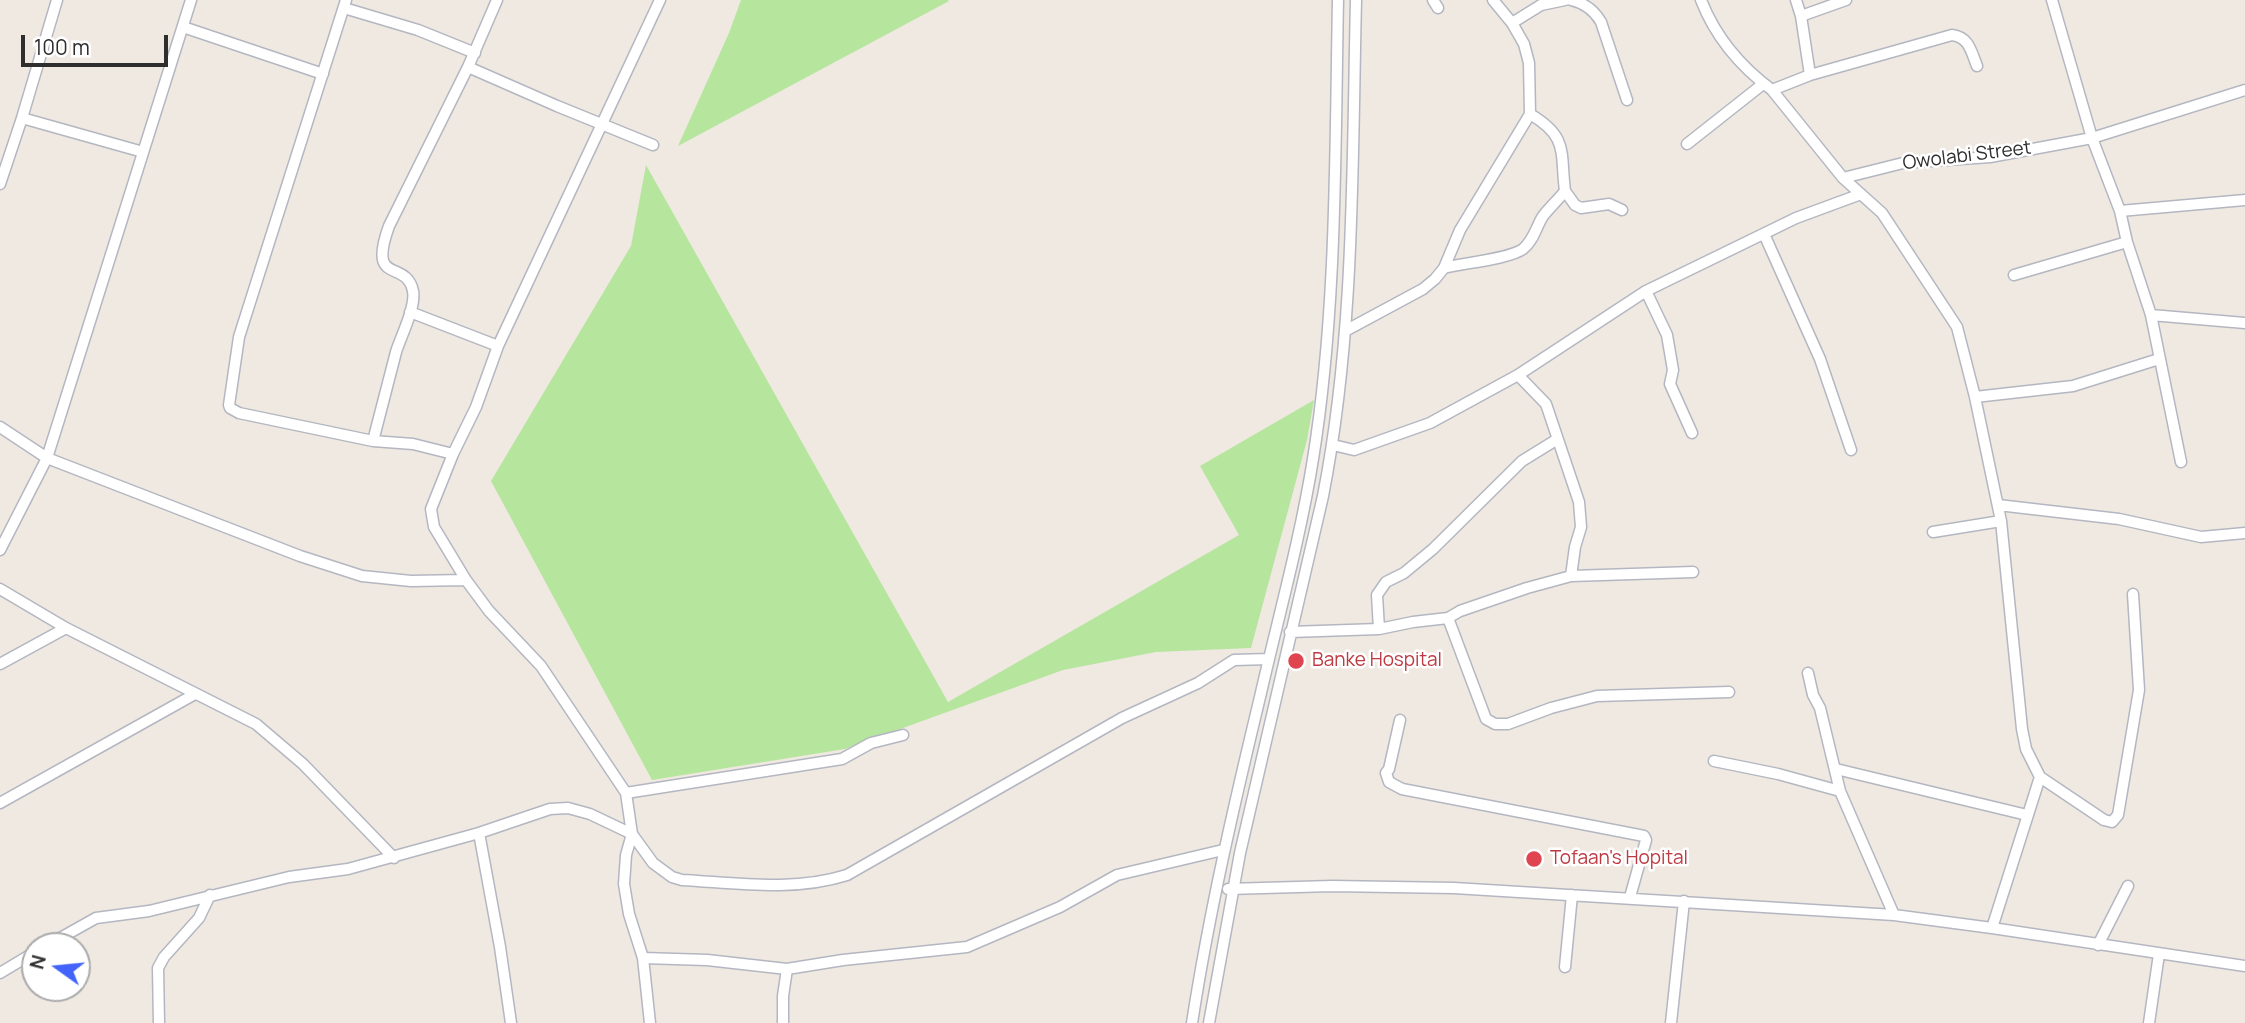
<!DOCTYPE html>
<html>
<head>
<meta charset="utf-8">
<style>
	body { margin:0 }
	#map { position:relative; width:2245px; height:1023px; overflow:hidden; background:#efe9e1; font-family:Manrope,sans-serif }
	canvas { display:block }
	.north { position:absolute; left:21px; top:932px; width:70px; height:70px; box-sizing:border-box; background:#fff; border:2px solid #ababab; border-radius:50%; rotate:285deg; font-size:19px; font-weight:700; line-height:28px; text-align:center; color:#2e2e2e }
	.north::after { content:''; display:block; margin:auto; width:24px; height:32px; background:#4264fb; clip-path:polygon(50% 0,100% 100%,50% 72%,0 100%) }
	.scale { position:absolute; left:21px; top:35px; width:147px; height:32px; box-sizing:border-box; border:4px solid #2e2e2e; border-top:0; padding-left:9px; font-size:21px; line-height:24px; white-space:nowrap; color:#2e2e2e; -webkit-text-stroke:5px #fff; paint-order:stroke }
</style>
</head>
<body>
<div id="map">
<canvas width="2245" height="1023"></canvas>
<div class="north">N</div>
<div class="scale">100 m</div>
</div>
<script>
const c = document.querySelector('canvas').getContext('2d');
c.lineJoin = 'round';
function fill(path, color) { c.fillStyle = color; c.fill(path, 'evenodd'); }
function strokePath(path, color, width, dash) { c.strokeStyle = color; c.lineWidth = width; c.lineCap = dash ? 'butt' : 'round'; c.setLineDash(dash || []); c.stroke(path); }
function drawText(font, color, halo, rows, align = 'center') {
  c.font = font + ' Manrope,sans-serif'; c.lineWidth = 5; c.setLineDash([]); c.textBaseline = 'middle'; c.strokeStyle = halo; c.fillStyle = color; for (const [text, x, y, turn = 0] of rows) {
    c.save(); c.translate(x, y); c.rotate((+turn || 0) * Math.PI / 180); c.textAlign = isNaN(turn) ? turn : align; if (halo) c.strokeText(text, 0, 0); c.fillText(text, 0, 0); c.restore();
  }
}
fill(new Path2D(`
	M741,0H948L949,1L678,146L729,33Z
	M646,165L948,702L1239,535L1200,466L1314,400L1307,440L1251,648L1156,652L1063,670L845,749L652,780L491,481L631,246Z`), '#b6e59e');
const minor = new Path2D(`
	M346,0L239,337L229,405L230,408L239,413L373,441L413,444L453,454
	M1433,0L1438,8
	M1571,0C1584,3 1594,10 1601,22L1627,100
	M1701,0C1715,36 1741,67 1772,90L1843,178L1882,213L1957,327L1975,397L2001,521L2022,729L2026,749L2040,777L2104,820L2112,822L2118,815L2139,690L2133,594
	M1796,0L1801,16L1810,75
	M2052,0L2092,138L2120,211L2127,242L2151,315L2181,462
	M344,8L418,30L475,53
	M1801,16L1846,0
	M1512,23L1541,5L1565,0
	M183,27L323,74
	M468,67L557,106L653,145
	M1772,90L1810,75L1952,35C1969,37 1971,51 1977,66
	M22,118L143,152
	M1687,144L1763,84
	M1843,178L1903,163L1990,157L2092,138L2245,90
	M0,184L22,118L57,0
	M1565,191L1575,205L1581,208L1609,204L1622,210
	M2120,211L2245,200
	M1764,234L1820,359L1851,450
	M1444,268C1463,263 1509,259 1523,249C1534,240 1536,227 1543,216C1550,207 1558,200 1565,191C1560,152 1569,137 1530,114
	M2014,275L2127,242
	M1646,291L1667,335L1673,370L1670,384L1692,433
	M410,312L498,346
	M2151,315L2245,323
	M1345,331L1423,289L1435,279L1444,268L1460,230L1530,114L1529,63L1524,44L1512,23L1493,0
	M1518,375L1546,404L1579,502L1581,527L1575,547L1571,576
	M1975,397L2073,386L2159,359
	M0,427L47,458L300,556L362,576L411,581L466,580
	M373,441C381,411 388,382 396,352C401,336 416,307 413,291C406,258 367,287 389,226L468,67L497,0
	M1333,445L1354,450L1430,423L1518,375L1646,291L1796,218L1861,194
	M1998,505L2119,519L2201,537L2245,533
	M1933,532L2001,521
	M0,550L47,458L191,0
	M0,589L66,628L256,724L303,764L394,858
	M1448,618L1486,719L1495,724H1508L1551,708L1597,696L1729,692
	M1379,629L1377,595L1386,582L1404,573L1433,549L1522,461L1556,440
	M1290,632L1379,629L1413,622L1448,618L1460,611L1527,588L1571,576L1693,572
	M0,664L66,628
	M1808,673L1813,695L1820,708L1840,791L1894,915
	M1400,720L1389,769L1386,773L1389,782L1402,789L1644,836L1646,840L1630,897
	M1714,761L1778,774L1840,791
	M1836,769L2027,815
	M626,793L842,759L871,743L903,735
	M0,803L195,694
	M479,833L500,947L511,1023
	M1228,889L1332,886L1454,888L1894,915L1992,928L2245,966
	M1992,928L2040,777
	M2098,945L2128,886
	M46,946L96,918L149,911L289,877L348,869L479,833L550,809L568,808L590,814L632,834L653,863L672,877L682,880C737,883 793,892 847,875L1122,718L1198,683L1234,660L1269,659
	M643,958L707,960L787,969L843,960L967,947L1060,907L1117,875L1223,850
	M1565,967L1572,895
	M0,973L35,952
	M159,1023L158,968L164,957L199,918L210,895
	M650,1023L643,958L629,914L624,884L626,855L632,834L626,793L541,666L489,611L466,580L434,527L431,509L453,454L476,407L498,346L660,0
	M783,1023V996L787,969
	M1192,1023C1209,913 1234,805 1260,697C1278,618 1300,540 1313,459C1337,311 1335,151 1338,0
	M1209,1023L1240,853L1323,496C1355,333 1352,166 1356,0
	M1671,1023L1684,901
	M2149,1023L2159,954`);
strokePath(minor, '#b4b7c1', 13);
strokePath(minor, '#fff', 10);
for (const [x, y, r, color] of [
	[1296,661,9,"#e0444e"],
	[1534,859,9,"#e0444e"]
]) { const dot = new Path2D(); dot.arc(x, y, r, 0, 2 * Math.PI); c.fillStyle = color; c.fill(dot); strokePath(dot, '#fff', 2.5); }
drawText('19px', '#2e2e2e', '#fff', [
	["Owolabi Street",1967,156,-7]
]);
drawText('19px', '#be3a42', '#fff', [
	["Banke Hospital",1312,661],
	["Tofaan's Hopital",1550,859]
], 'left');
</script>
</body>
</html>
